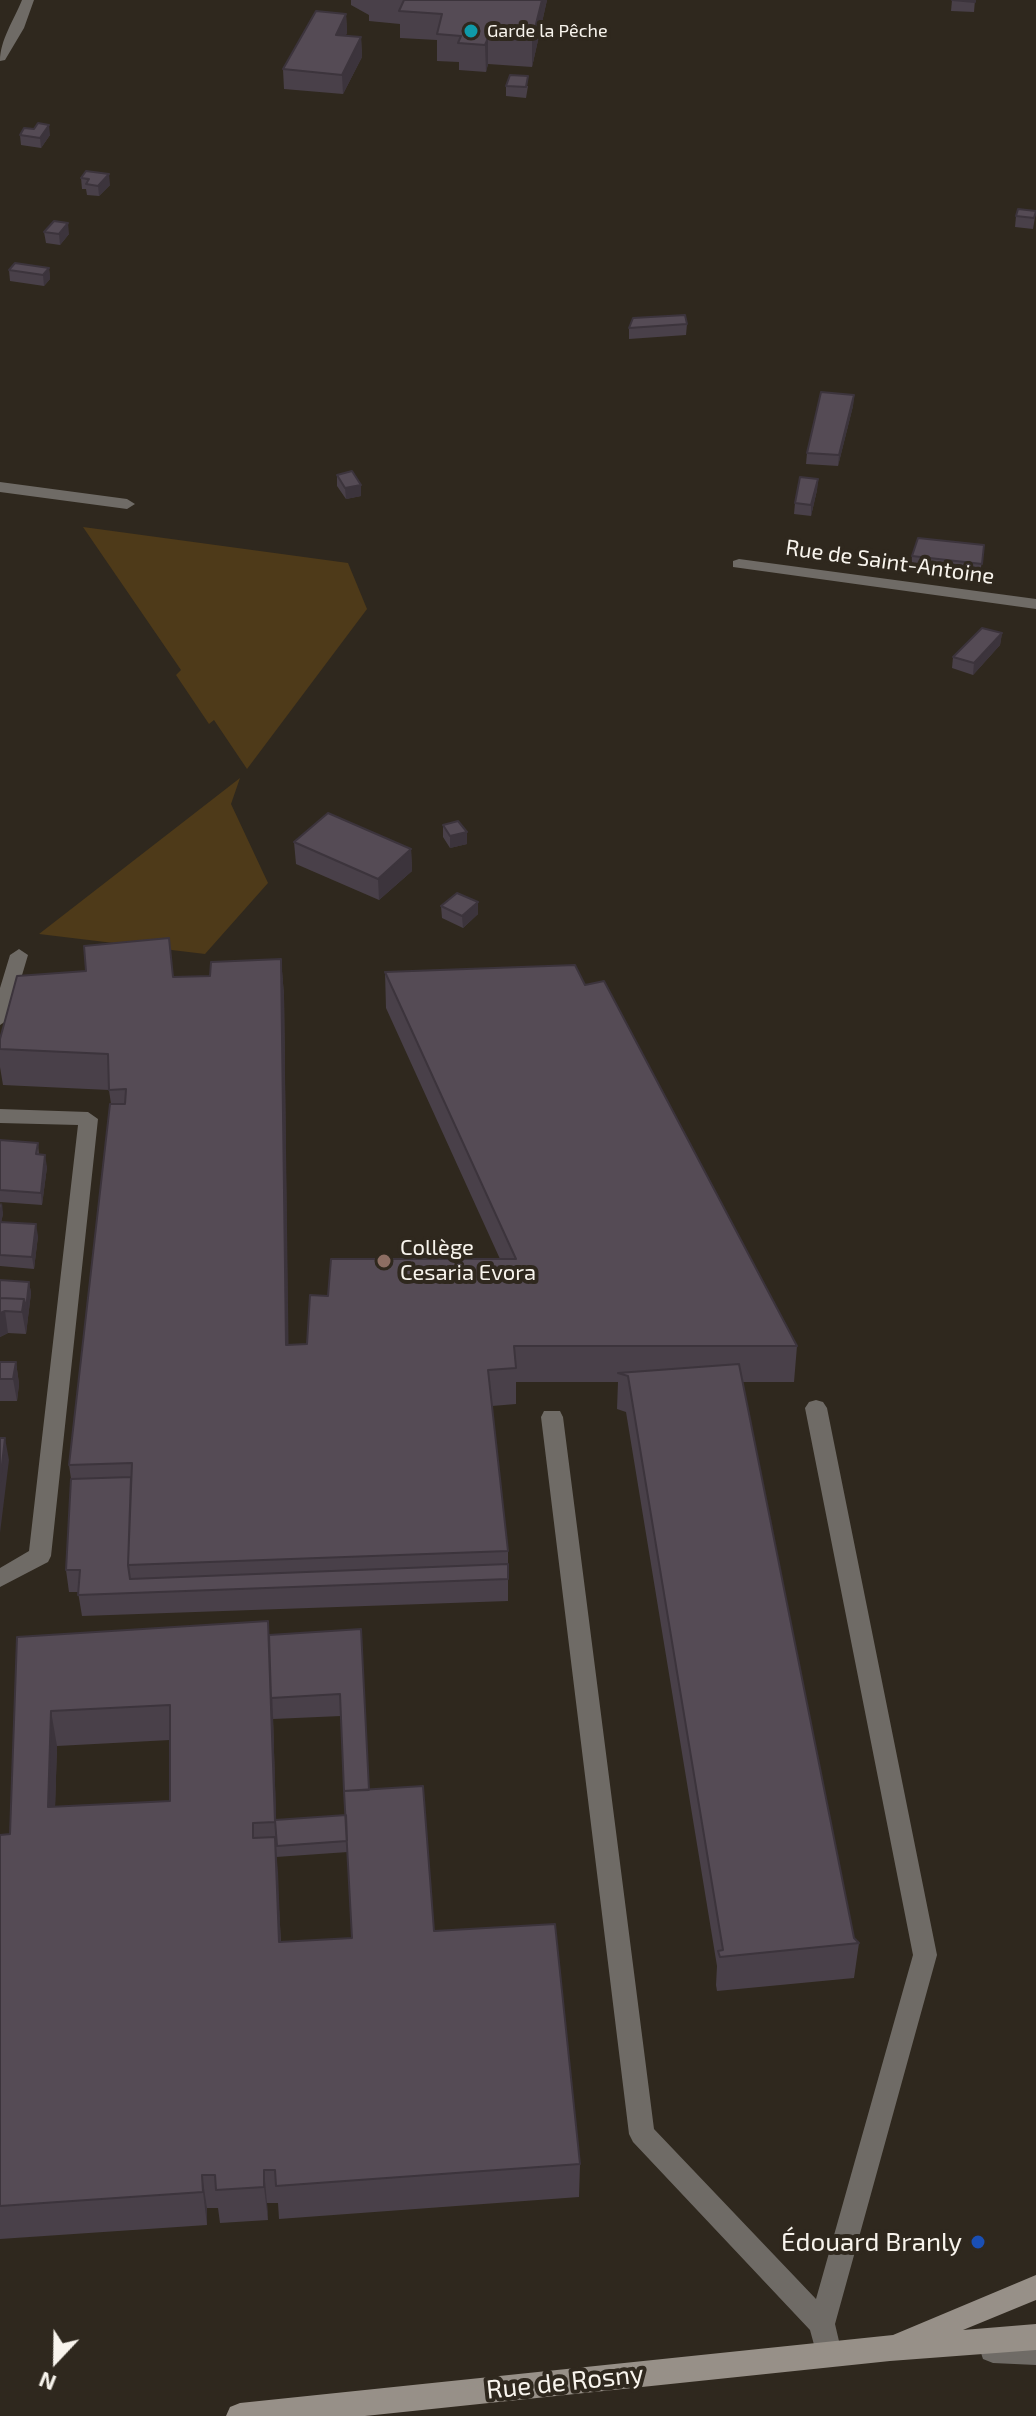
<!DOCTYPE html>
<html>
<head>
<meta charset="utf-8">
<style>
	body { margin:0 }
	#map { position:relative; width:1036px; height:2416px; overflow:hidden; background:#2f281e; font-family:"Exo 2",sans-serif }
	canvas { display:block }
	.north { position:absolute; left:16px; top:2320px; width:80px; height:80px; -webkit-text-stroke:6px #2f281e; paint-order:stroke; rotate:202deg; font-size:22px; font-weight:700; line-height:32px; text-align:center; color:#f8f4ed }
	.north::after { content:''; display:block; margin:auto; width:28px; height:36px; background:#f8f4ed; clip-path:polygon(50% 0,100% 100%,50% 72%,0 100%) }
</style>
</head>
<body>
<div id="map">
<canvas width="1036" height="2416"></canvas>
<div class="north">N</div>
</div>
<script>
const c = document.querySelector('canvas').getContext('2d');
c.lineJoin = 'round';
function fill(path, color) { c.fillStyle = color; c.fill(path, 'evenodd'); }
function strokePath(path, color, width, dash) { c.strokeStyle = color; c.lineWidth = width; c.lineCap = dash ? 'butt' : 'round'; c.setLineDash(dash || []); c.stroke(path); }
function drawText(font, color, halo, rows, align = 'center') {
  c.font = font + ' "Exo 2",sans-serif'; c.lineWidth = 8; c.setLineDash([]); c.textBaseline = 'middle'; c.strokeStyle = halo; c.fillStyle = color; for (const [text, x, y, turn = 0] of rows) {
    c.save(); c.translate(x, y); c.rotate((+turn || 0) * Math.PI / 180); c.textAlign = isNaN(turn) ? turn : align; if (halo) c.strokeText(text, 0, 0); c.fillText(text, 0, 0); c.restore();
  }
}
fill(new Path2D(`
	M83,527L348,563L367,609L247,769L214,720L209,724L176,675L181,670Z
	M240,778L231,804L268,883L205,954L39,934Z`), '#4e3a19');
fill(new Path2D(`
	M0,1109L88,1112L98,1119L51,1556L48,1562L0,1587V1568L29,1551L78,1125L0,1123Z
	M816,1400L823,1402L827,1408L937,1955L835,2324L842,2354L839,2363L829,2367L819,2363L810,2330L633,2142L629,2134L541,1417L544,1411H560L563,1417L654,2129L816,2299L913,1955L805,1408L809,1402Z`), '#6f6b66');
fill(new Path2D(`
	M22,0H34L24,28L5,60L0,61C0,40 14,20 22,0Z
	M0,482L127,499L135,504L127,509L0,492Z
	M739,559L1036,599V609L733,567V561Z
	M19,949L28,955L9,1019L0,1025V988L10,955Z
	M993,2337L1036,2339V2365L993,2363L983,2359L980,2350L983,2341Z`), '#6f6b66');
fill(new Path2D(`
	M1036,2275V2300L963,2330L1036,2324V2350L890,2361L365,2416H226L230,2407L240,2403L893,2335Z`), '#979088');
fill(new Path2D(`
	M351,0H547L532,67L488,64L486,72L459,70V62L437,61V40L400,38V24L369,21V15L351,5Z
	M952,0H975L974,12L951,11Z
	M346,14L347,33L345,36L361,37L362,57L343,94L284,89L283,69Z
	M506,86H528L526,98L506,96Z
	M20,135H50L41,148L21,145Z
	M81,178L110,185L99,196L87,195L86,189H82Z
	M1036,211L1033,229L1015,227L1016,216Z
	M44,232L69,234L60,245L46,243Z
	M49,268L50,279L44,286L10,281L9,270Z
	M687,324L686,335L629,339V328Z
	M854,395L853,406L838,466L806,464L807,453Z
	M337,475L361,496L346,499L337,486Z
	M818,479L817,490L811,516L794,514L795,503Z
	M984,545L980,575L911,567L912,556Z
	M1002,633L1000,645L973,675L952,668L953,657Z
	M443,825L467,832V844L450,848L443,837Z
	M294,842L411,849L412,871L379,900L296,864Z
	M478,902V914L463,928L442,918L441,906Z
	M281,959L284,995L288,1345L307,1344L328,1296L500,1259L386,1008L385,972L585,985L797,1346L794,1382H743L854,1938L859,1943L854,1978L717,1991L716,1985L717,1966L626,1412L617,1409L618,1382H516V1404L492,1406L508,1551V1601L82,1616L78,1592H69L66,1570L71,1479L69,1465L111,1104L109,1090L3,1085L0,1067V1039L173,977L210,976Z
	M0,1140L38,1143L39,1154L47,1167L42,1205L0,1202Z
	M0,1202L3,1214L1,1222L38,1236L34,1269L0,1266Z
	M0,1280L29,1282L31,1293L26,1334L8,1333L0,1337Z
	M0,1362H16L19,1384L17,1401H0Z
	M361,1629L369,1790L434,1931L580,2164L579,2197L279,2219L278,2203H267L268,2220L220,2223L218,2208H207V2225L0,2239V1835L10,1834L17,1637L269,1635ZM273,1716V1719L341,1716L346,1815L276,1820ZM170,1740V1801L55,1807L57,1746ZM348,1852L352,1938L281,1942L276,1857Z`), '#494049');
fill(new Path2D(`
	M542,0H547L532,67V40Z
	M346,14L347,33L337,55L336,35Z
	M361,37L362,57L343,94L342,75Z
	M488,38V64L486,72L485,45Z
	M49,125L50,135L41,148L40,138Z
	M109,174L110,185L99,196L98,186Z
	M68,223L69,234L60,245L59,234Z
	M49,268L50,279L44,286L43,275Z
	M854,395L853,406L838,466L839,455Z
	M818,479L817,490L811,516V505Z
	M361,485V496L346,499L345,488Z
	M1002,633L1000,645L973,675L974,663Z
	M467,832V844L450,848V836Z
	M411,849L412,871L379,900L378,879Z
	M478,902V914L463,928L462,916Z
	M281,959L284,995L289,1381L286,1345Z
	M45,1155L47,1167L42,1205L41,1193Z
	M2,1202L3,1214L0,1228V1208Z
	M36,1224L38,1236L34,1269L32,1257Z
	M29,1282L31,1293L26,1334L22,1312L24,1299Z
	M5,1311L8,1333L0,1337V1313Z
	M16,1362L19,1384L17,1401L13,1379Z
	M5,1438L9,1460L0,1533V1482Z
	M268,1621L271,1657L277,1846L275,1822Z
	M51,1711L57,1746L54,1842L48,1807Z
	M275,1837L278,1872L282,1976L279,1942Z
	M264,2170L267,2203L268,2220L264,2187Z
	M202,2175L207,2208V2225L203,2192Z`), '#3c343c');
const building = new Path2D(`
	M404,0H542L532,40L488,38L485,45L458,43L461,36L437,34L442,14L399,11Z
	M952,0H975V2Z
	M316,11L346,14L336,35L361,37L342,75L283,69Z
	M510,75L528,76L526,87L506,86Z
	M38,123L49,125L40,138L20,135L24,128L34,129Z
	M86,171L109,174L98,186L86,184L89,179L81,178Z
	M1018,209L1036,211L1034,218L1016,216Z
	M54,221L68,223L59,234L44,232Z
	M15,263L49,268L43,275L9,270Z
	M685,315L687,324L629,328L633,318Z
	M821,392L854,395L839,455L807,453Z
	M352,471L361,485L345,488L337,475Z
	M800,477L818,479L811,505L795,503Z
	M918,538L984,545L982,564L912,556Z
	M982,628L1002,633L974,663L953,657Z
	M328,813L411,849L378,879L294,842Z
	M458,821L467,832L450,836L443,825Z
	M457,893L478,902L462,916L441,906Z
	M169,938L173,977L210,976L211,962L281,959L286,1345L307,1344L310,1295L328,1296L331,1259H516L385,972L575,965L585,985L604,981L797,1346H514L516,1368L488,1370L508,1551L128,1565L132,1463L69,1465L110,1104H125L126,1089L109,1090L108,1054L0,1049V1039L17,976L86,971L84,946Z
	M0,1140L38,1143L36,1154L45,1155L41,1193L0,1190Z
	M0,1222L36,1224L32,1257L0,1255Z
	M0,1280L29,1282L26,1309L24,1299L0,1298Z
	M0,1298L24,1299L22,1312L5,1311L0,1313Z
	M0,1362H16L13,1379H0Z
	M739,1364L854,1938L859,1943L720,1957L718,1951L723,1950L628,1376L618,1373Z
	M0,1438H5L0,1482Z
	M131,1477L128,1565L130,1579L508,1564V1579L78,1595L80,1570H66L71,1479Z
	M268,1621L275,1822L253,1823V1838L275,1837L279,1942L352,1938L344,1791L423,1786L434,1931L555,1924L580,2164L276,2186L275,2170H264V2187L216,2190L215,2175H202L203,2192L0,2206V1835L10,1834L17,1637ZM170,1705V1801L48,1807L51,1711Z
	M361,1629L369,1790L344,1791L340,1694L271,1698L269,1635Z
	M346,1815L347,1841L277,1846L275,1820Z`);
fill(building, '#554b55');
strokePath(building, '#3c343c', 2);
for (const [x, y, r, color] of [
	[471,31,8,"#0f9aa8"],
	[384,1261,8,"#8d6e63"],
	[978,2242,8,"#1a4fb4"]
]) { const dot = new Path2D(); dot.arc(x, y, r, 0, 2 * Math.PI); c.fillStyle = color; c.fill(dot); strokePath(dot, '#2f281e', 3); }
drawText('18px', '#f8f4ed', '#2f281e', [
	["Garde la Pêche",487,31]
], 'left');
drawText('22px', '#f8f4ed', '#2f281e', [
	["Rue de Saint-Antoine",890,562,8]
]);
drawText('22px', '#f8f4ed', '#2f281e', [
	["Collège",400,1248],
	["Cesaria Evora",400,1273]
], 'left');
drawText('26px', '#f8f4ed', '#2f281e', [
	["Édouard Branly",962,2242]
], 'right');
drawText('26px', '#f8f4ed', '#2f281e', [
	["Rue de Rosny",565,2382,-6]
]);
</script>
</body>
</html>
